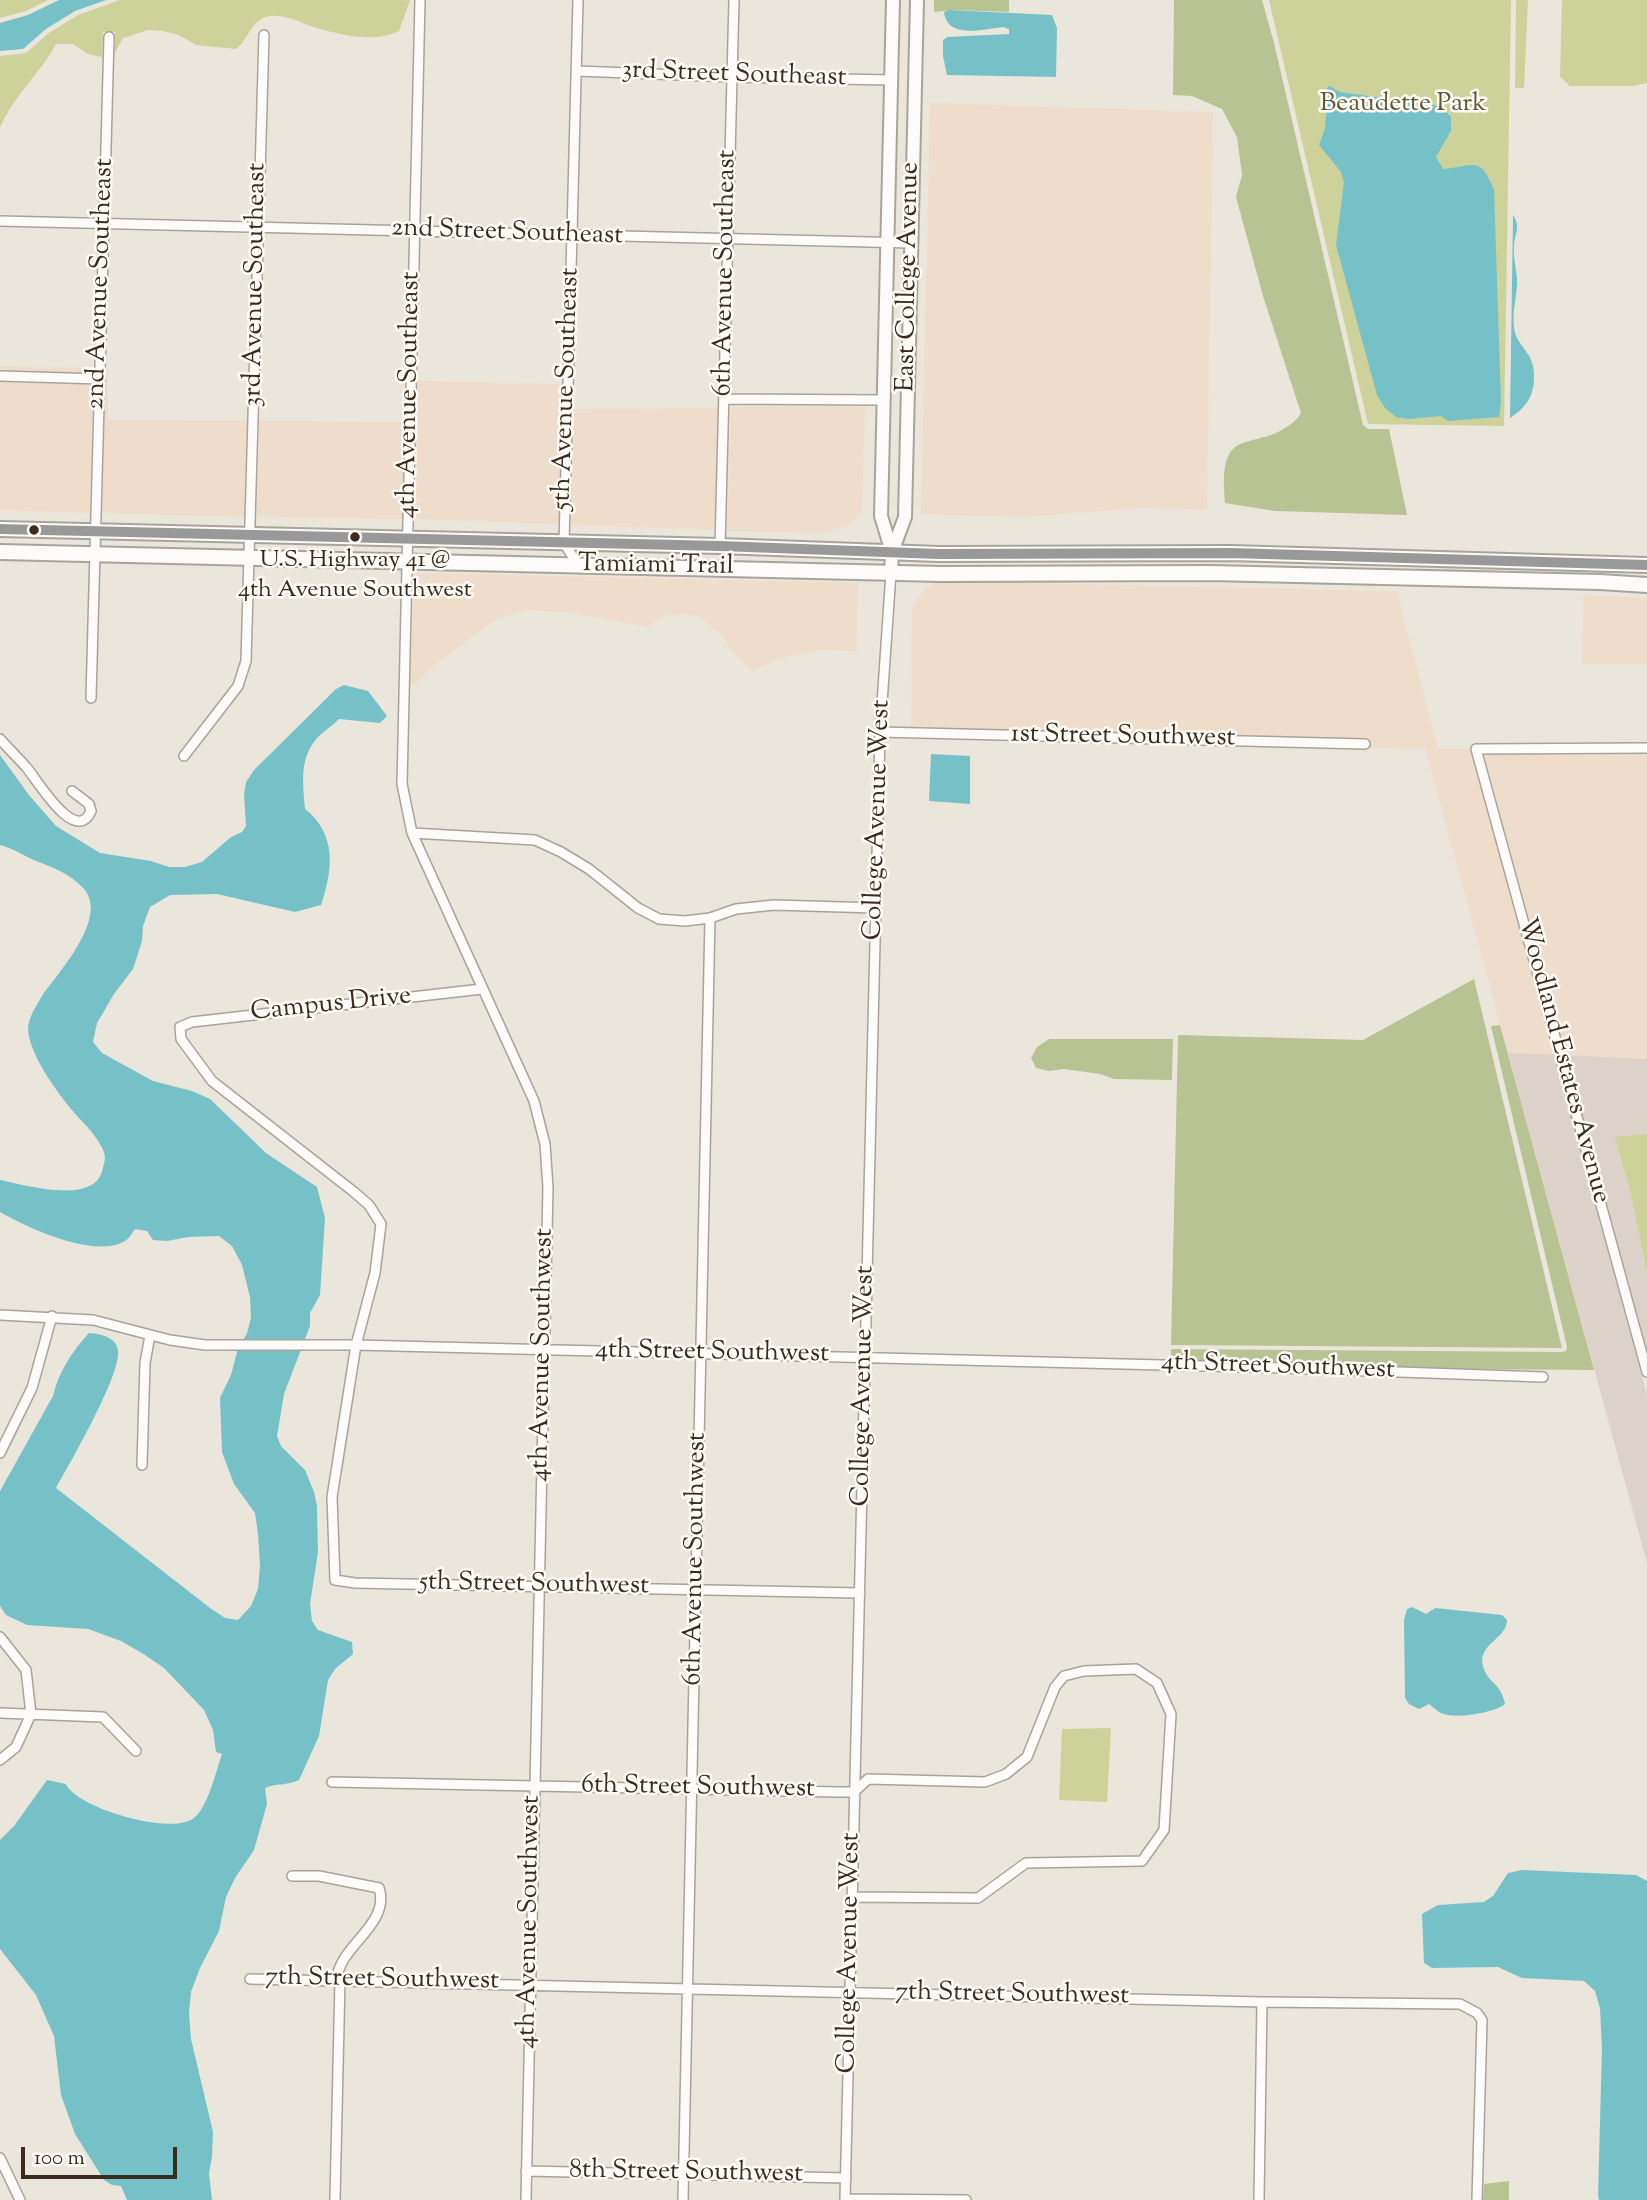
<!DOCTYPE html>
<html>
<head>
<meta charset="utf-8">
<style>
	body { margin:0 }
	#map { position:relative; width:1647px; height:2200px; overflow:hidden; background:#ebe6db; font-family:"Sorts Mill Goudy",serif }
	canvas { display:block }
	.scale { position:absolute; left:21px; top:2147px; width:156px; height:32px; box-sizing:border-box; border:4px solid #3b2a1e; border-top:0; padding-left:9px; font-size:21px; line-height:24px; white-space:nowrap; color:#3b2a1e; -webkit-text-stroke:5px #fdfcf7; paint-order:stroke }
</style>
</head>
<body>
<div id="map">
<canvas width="1647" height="2200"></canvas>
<div class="scale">100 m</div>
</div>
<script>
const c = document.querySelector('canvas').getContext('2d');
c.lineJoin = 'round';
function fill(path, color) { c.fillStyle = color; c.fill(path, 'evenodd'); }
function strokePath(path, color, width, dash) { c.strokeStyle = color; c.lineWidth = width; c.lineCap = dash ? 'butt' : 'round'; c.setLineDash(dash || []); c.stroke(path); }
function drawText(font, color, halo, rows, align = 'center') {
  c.font = font + ' "Sorts Mill Goudy",serif'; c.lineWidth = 5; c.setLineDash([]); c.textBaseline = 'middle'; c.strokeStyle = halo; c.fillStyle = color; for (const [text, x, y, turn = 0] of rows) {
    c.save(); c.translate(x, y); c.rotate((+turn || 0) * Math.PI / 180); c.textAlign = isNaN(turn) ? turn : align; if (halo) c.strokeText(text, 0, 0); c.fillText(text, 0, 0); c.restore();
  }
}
fill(new Path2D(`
	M930,103L1213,112L1207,510L1141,508L1023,517L921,514Z
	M0,366L94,368V374L0,371Z
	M106,368H108V420L247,421L245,517L102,513Z
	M418,381L563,384L559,524L415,519Z
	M0,382L93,385L90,513L0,510Z
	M575,385V409L719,408L714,530L571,525Z
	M865,406L862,511L857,518L847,526L822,533L727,531L731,407Z
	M259,421L405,422L403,519L257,517Z
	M414,573L858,583L857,651L819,650L774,660L752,671L729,648L722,635L698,616L681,614L664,616L648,627L565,612L529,610L514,613L492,622L435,665L414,685H410Z
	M940,581L1397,591L1438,749H1470L1554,1055L1508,1053L1425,749L1371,748V739L911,727L912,608L925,589Z
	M1583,595L1647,598V664H1582Z
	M1484,754H1647V1059L1566,1055Z`), '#efddcb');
fill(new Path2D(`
	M1508,1053L1554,1055L1642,1376L1647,1396V1563Z
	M1566,1055L1647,1059V1134L1614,1138L1630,1190L1647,1274V1349Z`), '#dcd2c9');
fill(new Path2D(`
	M0,0H48L26,11L0,18Z
	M120,0H410L399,31C373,44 335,34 308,25C295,20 280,13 265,17C252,21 247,41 236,49L196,45L179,35L163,31L148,30L123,38L114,54L115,32H103L102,57L88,54L73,44H56C40,74 13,96 0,128V56L26,53L49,33L78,15Z
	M1269,0H1511L1504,426L1368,424Z
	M1516,0H1528L1524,88H1515Z
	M1562,0H1647V83L1634,86H1570L1560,77Z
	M1647,1134V1274L1630,1190L1614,1137Z
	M1111,1728L1107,1802L1059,1800L1062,1729Z`), '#ccd299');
fill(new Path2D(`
	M934,0H1009V12L954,10L934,12Z
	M1174,0H1262L1274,43L1363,425L1368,429H1389L1407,515L1275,511L1225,503C1224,486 1220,455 1238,445C1250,439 1265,439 1280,431C1288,426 1296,422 1301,413L1263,296L1236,197L1242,175L1237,137L1222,109L1192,96L1173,95Z
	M1474,979L1562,1348L1171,1345L1178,1035L1363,1040Z
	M1500,1025L1594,1370L1468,1369L1171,1360V1349L1562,1352L1566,1351L1567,1347L1491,1026Z
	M1049,1039H1173L1172,1080L1114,1079L1100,1074L1064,1069L1049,1071L1036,1068L1031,1058L1037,1047Z
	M1509,2181V2200H1483L1484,2184Z`), '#b8c394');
fill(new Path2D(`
	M59,0H106L75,11L46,29L23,49L0,51V23L28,15Z
	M949,10L1052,15L1057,28L1056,77L947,75L943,56V40L947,37L1009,34V29L1003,27C985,29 947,40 944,12Z
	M1329,86L1340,92L1440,106L1451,117V131L1436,157L1443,169C1473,167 1480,154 1494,190L1501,402L1499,417L1448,421L1441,416L1408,419L1396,417L1385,408L1377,395L1336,245L1344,182L1341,172L1319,145L1325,128L1327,105L1321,96Z
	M1513,215C1521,227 1515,233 1514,246C1513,256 1516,267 1517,278C1518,293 1512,310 1514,326C1515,348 1536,350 1534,380C1533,398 1525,408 1510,418Z
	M344,685L368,691L387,716L380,723L339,719C332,726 324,731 317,738C299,759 303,783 305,809C337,834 333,870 321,905L295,912L217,894L170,895L150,907L143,926L142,941L133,969L114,994L97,1023L93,1042L102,1053L153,1081L192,1091L210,1099L266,1153L317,1187L325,1218L320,1295L310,1313V1326L284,1394L277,1436L281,1446L305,1470L314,1492L317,1506L318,1552L310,1604L312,1621L318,1630L352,1642L353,1654L335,1669L328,1680L319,1736L299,1780C287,1786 276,1783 265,1788L267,1804L254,1850L235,1878L226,1897L219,1931L200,1968L191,1992L189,2013L191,2039L213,2132L212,2157L209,2173L212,2200H127L121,2186L112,2185L104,2180L75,2134L61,2095L54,2036L36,1995L0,1949V1840L14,1826L47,1780L66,1784C76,1808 172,1836 194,1818C208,1807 216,1771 222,1754L216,1752L213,1730L204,1710L164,1668L142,1653L121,1641L88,1629L27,1625L6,1615L0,1606V1491L53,1396C58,1373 73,1350 89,1333C101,1334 117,1337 118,1351C121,1375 70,1463 56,1488L210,1608L225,1618L238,1620L251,1606L258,1589L260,1566L258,1534L255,1513L234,1484L222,1452L220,1398L231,1375L237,1352L247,1333L251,1318L250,1297L242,1265L232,1246L219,1236L188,1237L167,1241L153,1240L147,1231L135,1229C132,1233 129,1239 125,1241C94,1259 28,1228 0,1212V1180C24,1185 94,1205 102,1171C105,1161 107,1156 101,1146C94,1132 81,1121 71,1109C55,1089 30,1055 28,1030C28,1017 36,1007 42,996C58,973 109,918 84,889C71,874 52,867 34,860C22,855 13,848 0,845V755L29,795L56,826L100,853L151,861L169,867H185L202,862L231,837L242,832L246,826L244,795L246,782L254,770L336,689Z
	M931,754L970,756V804L929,801Z
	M1412,1607L1426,1614L1435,1608L1502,1615L1507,1620C1507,1639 1477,1644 1483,1666C1487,1683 1501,1682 1505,1704C1497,1712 1456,1719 1444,1714C1439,1713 1433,1707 1429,1704L1419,1709L1409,1704L1405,1698L1404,1620L1407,1609Z
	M1522,1870L1636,1875L1647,1881V2200H1599L1598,2196L1602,2048L1600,2008L1595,1991L1584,1981L1522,1978L1498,1967L1432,1968L1424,1963L1422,1914L1438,1905L1484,1902L1493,1896L1508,1873Z`), '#76c1c8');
const minor = new Path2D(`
	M420,0L402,784L412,833L534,1101L545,1144L548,1188L526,2200
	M577,71L731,77L891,80
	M0,221L911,243
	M0,376L100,379
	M725,399L883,400
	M720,546L734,0
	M578,565L564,543L578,0
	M91,698L109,37
	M880,732L1365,744
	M0,739C9,749 18,758 27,768C37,780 76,846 91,811L89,804L72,791
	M1647,748L1476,749L1647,1372
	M184,756L238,686L246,661L264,35
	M412,833L535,840L561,852L589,869L638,908L659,919L685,921L710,918L736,909L774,905L876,908
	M482,989L192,1022L180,1027L181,1039L212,1081L354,1192L369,1205L381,1224L375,1273L356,1345L332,1497L335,1580L355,1583L860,1593
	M0,1315L93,1320L170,1340L205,1345H356L1284,1368L1543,1377
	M0,1453L32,1388L52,1316
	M142,1465L145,1363L150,1335
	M0,1637L26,1670L31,1714L16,1747L0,1760
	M0,1713L103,1717L136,1751
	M332,1782L839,1792H854L868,1779L985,1782L1006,1774L1027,1757L1055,1687L1064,1676L1084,1671L1136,1669L1157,1683L1171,1714L1164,1830L1142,1861L1026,1863L978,1898L852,1897
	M292,1876H319L379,1888C391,1925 338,1946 337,1980
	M250,1979L1262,2002L1460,2004L1477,2013L1482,2020L1477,2200
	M0,2158L20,2200
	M526,2171L846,2178
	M335,2199L340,1980
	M845,2199L966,2200
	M683,2200L710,918
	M845,2200L880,732L891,573
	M1259,2200L1262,2002`);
const secondary = new Path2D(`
	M892,552L881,516L893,0
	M891,573L892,552L905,517L917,0`);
const primary = new Path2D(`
	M0,529L720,546L939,554L1231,553L1647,565
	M0,552L941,574L1210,573L1600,582L1647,585`);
strokePath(minor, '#a8a39b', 12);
strokePath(secondary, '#a8a39b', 16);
strokePath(primary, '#a8a39b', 18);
strokePath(minor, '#fcfbfa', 9);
strokePath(secondary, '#fcfbfa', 12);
strokePath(primary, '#fcfbfa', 14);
strokePath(new Path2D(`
	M0,529L720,546L939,554L1231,553L1647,565`), '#999', 10);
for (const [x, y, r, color] of [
	[34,530,6,"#3b2a1e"],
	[355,537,6,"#3b2a1e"]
]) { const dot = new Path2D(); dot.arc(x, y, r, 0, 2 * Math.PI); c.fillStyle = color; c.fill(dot); strokePath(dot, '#fdfcf7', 2.5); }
drawText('24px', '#3b2a1e', '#fdfcf7', [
	["U.S. Highway 41 @",355,562],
	["4th Avenue Southwest",355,592]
]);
drawText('26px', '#3b2a1e', '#fdfcf7', [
	["3rd Street Southeast",734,76,2],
	["2nd Street Southeast",507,234,2],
	["6th Avenue Southeast",727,273,-89],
	["East College Avenue",910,277,-89],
	["2nd Avenue Southeast",102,284,-88],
	["3rd Avenue Southeast",257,285,-89],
	["5th Avenue Southeast",568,389,-88],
	["4th Avenue Southeast",411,395,-89],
	["Tamiami Trail",656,567,1],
	["1st Street Southwest",1123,738,1],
	["College Avenue West",879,820,-88],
	["Campus Drive",331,1006,-6],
	["Woodland Estates Avenue",1562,1061,75],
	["4th Street Southwest",712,1354,1],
	["4th Avenue Southwest",544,1355,-89],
	["4th Street Southwest",1278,1368,2],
	["College Avenue West",865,1386,-89],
	["6th Avenue Southwest",697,1559,-89],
	["5th Street Southwest",534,1586,1],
	["6th Street Southwest",698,1789,1],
	["4th Avenue Southwest",531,1922,-89],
	["College Avenue West",851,1953,-89],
	["7th Street Southwest",382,1981,1],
	["7th Street Southwest",1012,1996,1],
	["8th Street Southwest",686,2174,1]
]);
drawText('26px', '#5f5733', '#fdfcf7', [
	["Beaudette Park",1403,106]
]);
</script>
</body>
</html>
